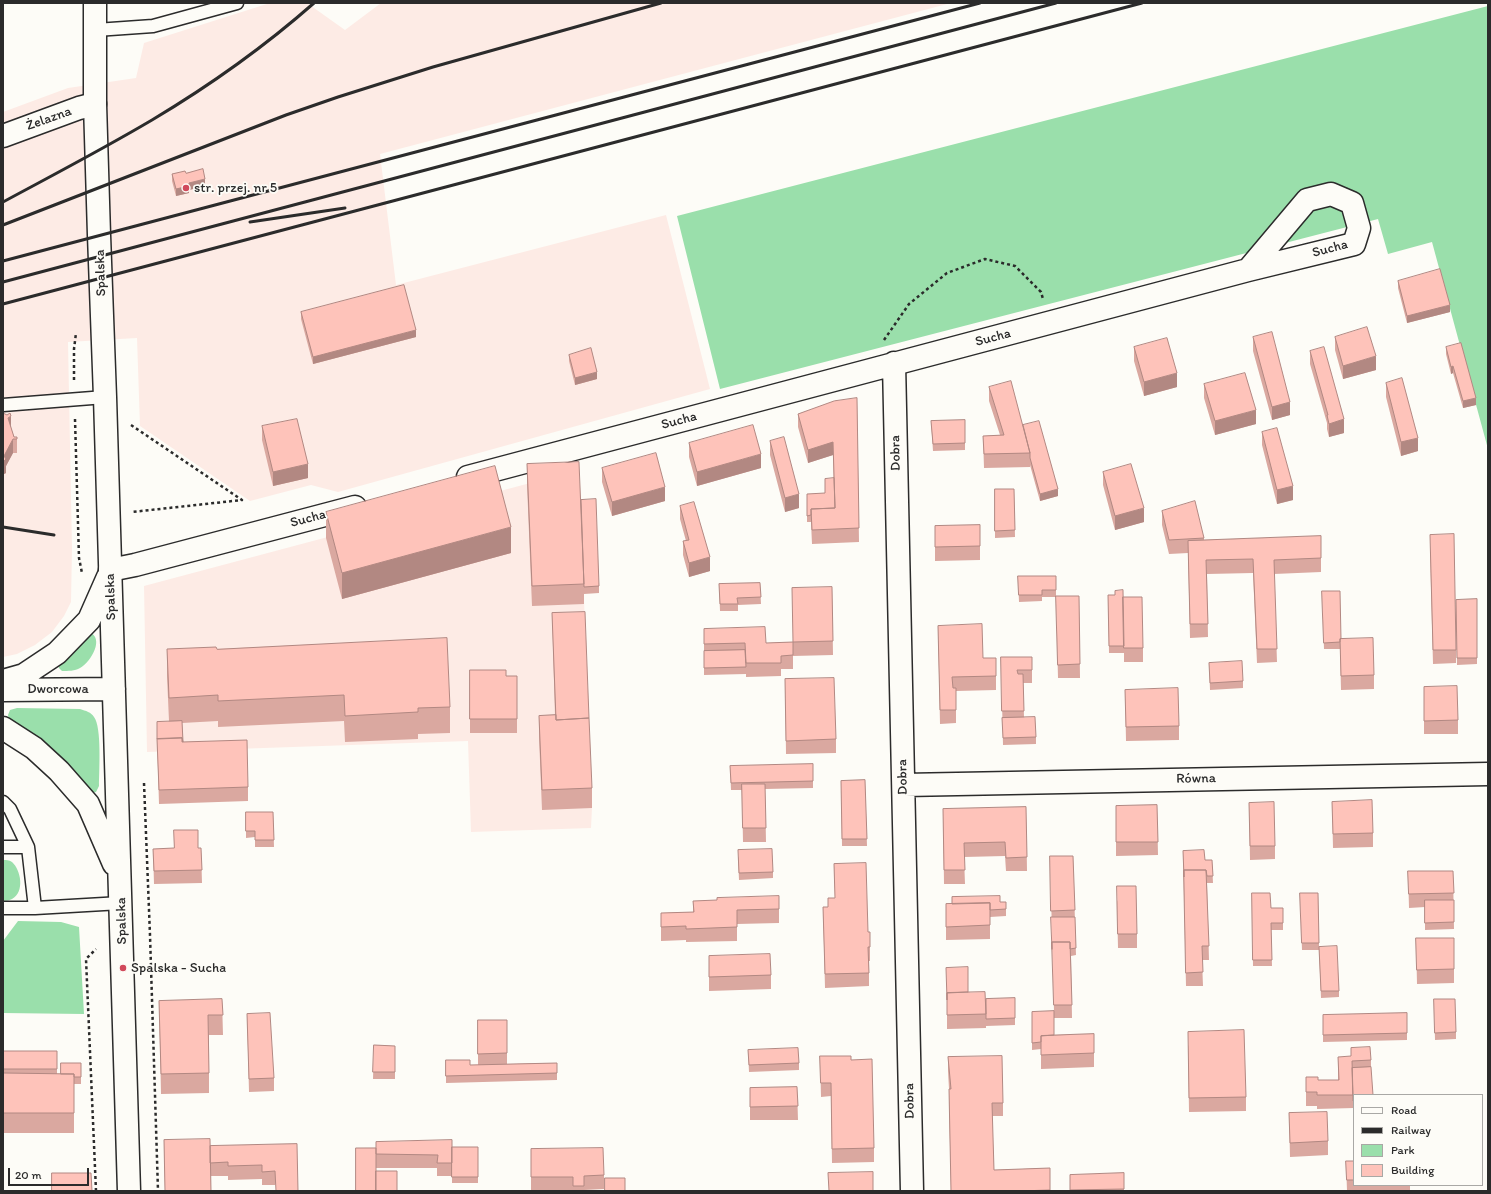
<!DOCTYPE html>
<html>
<head>
<meta charset="utf-8">
<style>
	body { margin:0 }
	#map { position:relative; width:1491px; height:1194px; overflow:hidden; background:#fdfcf7; font-family:Itim,sans-serif }
	canvas { display:block }
	.frame { position:absolute; inset:0; border:4px solid #2b2b2b; pointer-events:none }
	.legend { position:absolute; left:1353px; top:1094px; width:130px; height:92px; box-sizing:border-box; background:#fdfcf7; border:1px solid #a9a8a5; margin:0; padding:5px 7px; list-style:none; font-size:12px; color:#2b2b2b }
	.legend li { display:flex; align-items:center; gap:8px; height:20px }
	.legend b { width:20px; border:1px solid #a9a8a5 }
	.scale { position:absolute; left:8px; top:1168px; width:81px; height:18px; box-sizing:border-box; border:2px solid #2b2b2b; border-top:0; padding-left:5px; font-size:12px; line-height:14px; white-space:nowrap; color:#2b2b2b; -webkit-text-stroke:3px #fdfcf7; paint-order:stroke }
</style>
</head>
<body>
<div id="map">
<canvas width="1491" height="1194"></canvas>
<div class="frame"></div>
<ul class="legend">
<li><b style="height:5px;background:#fdfcf7"></b>Road</li>
<li><b style="height:5px;background:#2b2b2b"></b>Railway</li>
<li><b style="height:11px;background:#9adfab"></b>Park</li>
<li><b style="height:11px;background:#fec3ba"></b>Building</li>
</ul>
<div class="scale">20 m</div>
</div>
<script>
const c = document.querySelector('canvas').getContext('2d');
c.lineJoin = 'round';
function fill(path, color) { c.fillStyle = color; c.fill(path, 'evenodd'); }
function strokePath(path, color, width, dash) { c.strokeStyle = color; c.lineWidth = width; c.lineCap = dash ? 'butt' : 'round'; c.setLineDash(dash || []); c.stroke(path); }
function drawText(font, color, halo, rows, align = 'center') {
  c.font = font + ' Itim,sans-serif'; c.lineWidth = 3.5; c.setLineDash([]); c.textBaseline = 'middle'; c.strokeStyle = halo; c.fillStyle = color; for (const [text, x, y, turn = 0] of rows) {
    c.save(); c.translate(x, y); c.rotate((+turn || 0) * Math.PI / 180); c.textAlign = isNaN(turn) ? turn : align; if (halo) c.strokeText(text, 0, 0); c.fillText(text, 0, 0); c.restore();
  }
}
fill(new Path2D(`
	M270,3H307L345,30L381,3H951L380,154L396,285L666,215L710,389L338,492L311,485L250,501L140,426L137,338L68,342L72,548L71,602L64,616L52,632L35,645L17,654L3,657V112L68,88L136,78L144,43Z
	M579,470L592,808L591,828L471,832L468,741L147,752L144,586Z`), '#fdebe5');
fill(new Path2D(`
	M1488,6V449L1432,242L1388,254L1378,219L720,389L677,216Z
	M89,632C105,638 91,662 80,668C75,671 68,671 62,671L59,668L58,664Z
	M17,708L80,709C86,711 91,712 94,717C102,727 99,771 99,786L96,792L92,793L9,721L8,715L10,710Z
	M3,860C6,860 9,860 12,862C21,870 25,892 12,899C10,900 6,901 3,901Z
	M18,921L61,922L79,927L84,1014L3,1013V941Z`), '#9adfab');
const lane = new Path2D(`
	M96,30L153,26L237,3
	M3,405L105,397
	M3,802L10,809L28,847L35,908
	M3,847H28
	M3,908H35L121,903`);
const street = new Path2D(`
	M3,136L79,108L95,104
	M894,363L912,1191
	M468,477L1248,270L1354,244L1359,228L1352,203L1331,194L1307,200L1248,270
	M110,570L135,565L355,507
	M904,785L1488,774`);
const secondary = new Path2D(`
	M95,3V104L99,235L105,397L129,1191
	M3,681L24,675L57,653L89,620L108,577
	M3,690L114,689
	M3,728L34,748L59,771L88,804L114,864`);
strokePath(lane, '#2b2b2b', 15);
strokePath(street, '#2b2b2b', 25);
strokePath(secondary, '#2b2b2b', 25);
strokePath(new Path2D(`
	M884,340L909,304L947,273L985,259L1015,266L1041,292L1043,299
	M74,380V349L76,333
	M75,419L79,558L82,573
	M131,425L242,500L132,512
	M144,783L150,935L158,1191
	M96,1191L86,959L96,949`), '#2b2b2b', 2.5, [3, 3]);
strokePath(lane, '#fdfcf7', 12);
strokePath(street, '#fdfcf7', 22);
strokePath(secondary, '#fdfcf7', 22);
strokePath(new Path2D(`
	M3,202C53,175 103,149 152,120C209,86 264,47 314,3
	M250,222L345,208
	M3,225L286,115L338,97L433,67L661,3
	M3,261L980,3
	M3,282L1056,3
	M3,304L1142,3
	M3,527L54,535`), '#2b2b2b', 3);
fill(new Path2D(`
	M186,173L205,186L189,190V193L176,196L172,181V174Z
	M1398,281L1450,312L1407,323L1398,288Z
	M301,312L416,337L313,364L301,319Z
	M1253,337L1290,415L1272,420L1253,351Z
	M1335,337L1376,370L1343,379L1335,350Z
	M1134,347L1177,387L1144,396L1134,361Z
	M1446,347L1476,405L1463,408L1453,373L1451,374L1446,354Z
	M1310,351L1344,433L1329,437L1327,429V423L1310,364Z
	M569,355L597,379L575,385L569,361Z
	M1386,383L1418,451L1401,456L1386,397Z
	M1204,384L1256,424L1215,435L1204,398Z
	M989,387L1023,425L1058,496L1040,501L1030,465V467L984,468L983,436L1000,435L989,401Z
	M857,398L859,542L812,544L811,522H807V494H834L833,455L808,463L798,427V414Z
	M3,413L11,428L14,437H17V453H13L6,466V473L4,474L3,473Z
	M965,420V450L933,451L931,421Z
	M262,426L308,478L273,486L262,440Z
	M1262,432L1293,500L1277,504L1262,445Z
	M770,441L799,508L785,512L770,455Z
	M689,443L761,468L697,486L689,457Z
	M527,464L581,500L599,586V593L584,594V604L532,606L527,484Z
	M602,468L665,501L612,516L602,482Z
	M1103,472L1144,522L1115,530L1103,485Z
	M995,489H1014L1015,537L995,538Z
	M680,506L710,571L689,577L683,555V541H686L680,519Z
	M1162,511L1204,538V540L1321,536V572L1274,574L1277,662L1257,663L1253,573L1207,574L1208,637L1190,638L1188,553L1169,554L1162,525Z
	M326,512L511,553L342,599L326,538Z
	M980,525V560L935,561V526Z
	M1430,549L1456,650V663L1433,664Z
	M1018,576H1056V596H1079L1080,678H1058L1056,597H1042V601L1019,602Z
	M760,583L761,604L738,605V611H720L719,584Z
	M832,587L833,655L793,656V669H781V676L746,677V672V674L704,675V642L766,643L793,642Z
	M1322,591L1341,639L1374,675V689L1341,690L1340,649H1324Z
	M1108,595H1115L1123,605L1143,648V662H1124V627V653H1109Z
	M1477,599V664L1457,665L1456,600Z
	M552,613L592,788V808L542,810L539,736V716L555,715Z
	M938,626L983,658H996V690L956,691V723L940,724Z
	M167,649H217L450,707V733L418,734V739L345,742L344,721L218,727V721L182,723L183,742L248,787V801L159,804L157,739L169,721L167,676Z
	M1001,657L1032,670V683H1023L1024,717L1036,737V744L1003,745Z
	M1209,663L1243,681V688L1210,690Z
	M470,670L506,676H517V733H470Z
	M785,679L836,739V753L786,754Z
	M1424,687L1458,720V734H1424Z
	M1125,690L1179,726V740L1126,741Z
	M813,764V788L765,789L766,842H743L742,790H731L730,766Z
	M865,780L867,846H842L841,781Z
	M1332,802L1373,833V847L1333,848Z
	M1249,803L1275,846V859L1250,860Z
	M1157,805L1158,855L1116,856V806Z
	M1026,807L1027,871H1006L1005,856L964,857L965,884H944L943,809Z
	M246,812H273L274,847H255V837L246,838Z
	M201,848L202,883L154,884L153,849Z
	M1183,851L1205,860H1212L1213,883H1207L1209,960H1202L1203,986H1186Z
	M1050,856H1073L1076,955L1071,956L1072,1018H1054V1035L1094,1034V1067L1041,1069V1049L1032,1050V1012L1054,1011Z
	M738,857L773,872V878L739,880Z
	M834,864L868,932L870,947V961H869V986L825,988L823,907H828V898H835Z
	M1408,871H1453L1454,929L1425,930V907L1409,908Z
	M1252,893L1271,908H1283V930H1271L1272,966H1253Z
	M1300,893H1318L1319,947L1339,991V997L1321,998L1319,950H1302Z
	M1117,900L1137,934V948H1118Z
	M693,901L779,909V923L737,924V941L686,942V940L661,941V913L693,912Z
	M1006,902V916L990,917V939L946,940V904Z
	M1416,938H1454V983L1417,984Z
	M709,956L771,975V989L709,991Z
	M968,992L986,999L1015,998V1025L986,1026V1028L947,1029V1007Z
	M222,999L223,1035H209V1093L161,1094L159,1001Z
	M1434,999L1456,1032V1039L1435,1040Z
	M1407,1013V1040L1323,1042V1015Z
	M247,1014L274,1078V1091L249,1092Z
	M478,1020L507,1053V1064L557,1063V1080L446,1083V1060L470,1065H478Z
	M374,1045L395,1046V1079H373Z
	M1188,1045L1246,1097V1111L1189,1112Z
	M748,1050L799,1063V1070L749,1072Z
	M3,1051H57V1074H61L81,1063V1084H74V1133H3Z
	M820,1056L851,1060L874,1148V1162L832,1163L831,1096L821,1097Z
	M948,1057L1003,1103V1116H992L994,1170L1050,1168V1191H951L949,1103V1089L948,1071Z
	M1338,1057L1371,1060V1067L1354,1095V1108L1317,1109V1106H1306V1077L1318,1080H1338Z
	M797,1087L798,1120H750V1088Z
	M1289,1113L1328,1141V1155L1290,1157Z
	M164,1140L210,1146L297,1144L275,1185H262V1179L228,1180V1176H211V1191H165Z
	M478,1147V1183H452V1157V1176H437V1168H376L356,1148Z
	M531,1149L604,1175V1189L584,1190V1191L531,1190Z
	M1346,1161H1354V1185H1410V1191H1347Z
	M1124,1173V1191H1070V1175Z`), '#daa8a0');
fill(new Path2D(`
	M205,179V186L189,190V193L176,196V189L189,183Z
	M1450,305V312L1407,323V316Z
	M416,330V337L313,364V357Z
	M1376,356V370L1343,379V366Z
	M1453,366V373L1451,374V367Z
	M597,372V379L575,385V378Z
	M1177,373V387L1144,396V382Z
	M1476,398V405L1463,408V401Z
	M1290,402V415L1272,420V407Z
	M1256,410V424L1215,435V421Z
	M11,416V429L8,418Z
	M1344,419V433L1329,437V424Z
	M1418,438V451L1401,456V442Z
	M13,439V453L6,466V473L4,474V456Z
	M833,442V455L808,463V450Z
	M761,454V468L697,486V472Z
	M308,464V478L273,486V472Z
	M1293,486V500L1277,504V490Z
	M665,487V501L612,516V502Z
	M1058,489V496L1040,501V494Z
	M799,494V508L785,512V498Z
	M1144,508V522L1115,530V516Z
	M511,527V553L342,599V573Z
	M710,557V571L689,577V563Z`), '#b28882');
const building = new Path2D(`
	M203,169L205,179L189,183V186L176,189L172,174L185,171L186,173Z
	M1440,269L1450,305L1407,316L1398,281Z
	M404,285L416,330L313,357L301,312Z
	M1367,327L1376,356L1343,366L1335,337Z
	M1272,332L1290,402L1272,407L1253,337Z
	M1167,338L1177,373L1144,382L1134,347Z
	M1461,343L1476,398L1463,401L1453,366L1451,367L1446,347Z
	M1324,347L1344,419L1329,424L1327,415H1328L1310,351Z
	M591,348L597,372L575,378L569,355Z
	M1245,373L1256,410L1215,421L1204,384Z
	M1402,378L1418,438L1401,442L1386,383Z
	M1011,381L1030,453L984,454L983,436L1004,435L989,387Z
	M857,398L859,528L812,530L811,509L835,508L833,442L808,450L798,414L834,401Z
	M3,413L7,415L10,413L11,416L8,418L14,437H17V439H13L4,456L6,459L4,461L3,459Z
	M297,419L308,464L273,472L262,426Z
	M965,420V443L933,444L931,421Z
	M1039,421L1058,489L1040,494L1030,458V453L1023,425Z
	M753,425L761,454L697,472L689,443Z
	M1277,428L1293,486L1277,490L1262,432Z
	M784,437L799,494L785,498L770,441Z
	M656,453L665,487L612,502L602,468Z
	M579,462L584,584L532,586L527,464Z
	M1131,464L1144,508L1115,516L1103,472Z
	M495,466L511,527L342,573L326,512Z
	M834,478L835,508L811,509V515L807,516V494L825,493V479Z
	M995,489H1014L1015,530L995,531Z
	M596,499L599,586L584,587L581,500Z
	M1195,501L1204,538L1169,540L1162,511Z
	M694,502L710,557L689,563L683,541L689,540L680,506Z
	M980,525V546L935,547V526Z
	M1454,534L1456,650H1433L1430,535Z
	M1321,536V558L1274,560L1277,649H1257L1253,559L1206,560L1208,624H1190L1188,541Z
	M1018,576H1056V590H1042V595H1019Z
	M760,583L761,597L737,598L738,604H720L719,584Z
	M832,587L833,641L793,642L792,588Z
	M1123,590L1124,646H1109L1108,595H1115V591Z
	M1322,591H1340L1341,639H1340V642L1324,643Z
	M1056,596H1079L1080,664L1058,665Z
	M1123,597H1142L1143,648H1124Z
	M1477,599V658H1457L1456,600Z
	M585,612L589,718L556,720L552,613Z
	M982,624L983,658H996V676L952,677L953,688H956V710H940L938,626Z
	M765,627L766,643L793,642V655L781,656V663H746L745,643L704,644V629Z
	M447,638L450,707L418,708V712L345,716L344,695L218,701V695L169,698L167,649L216,647L217,649Z
	M1373,638L1374,675L1341,676L1340,639Z
	M745,650L746,667L704,668V651Z
	M1001,657H1032V670H1017L1018,674H1023L1024,711H1002Z
	M1242,661L1243,681L1210,683L1209,663Z
	M470,670H506V676H517V719H470Z
	M834,678L836,739L786,741L785,679Z
	M1457,686L1458,720L1424,721V687Z
	M1178,688L1179,726L1126,727L1125,690Z
	M556,715V720L589,718L592,788L542,790L539,716Z
	M1035,717L1036,737L1003,738L1002,718Z
	M182,721L183,742L182,738L157,739V722Z
	M182,738V742L247,740L248,787L159,790L157,739Z
	M813,764V781L731,783L730,766Z
	M865,780L867,839H842L841,781Z
	M742,784H765L766,828H743Z
	M1372,800L1373,833L1333,834L1332,802Z
	M1274,802L1275,846H1250L1249,803Z
	M1157,805L1158,842H1116V806Z
	M1026,807L1027,857L1006,858L1005,842L964,843L965,870H944L943,809Z
	M246,812H273L274,840H255V831H246Z
	M174,830H198V848H201L202,870L154,871L153,849L174,848Z
	M772,849L773,872L739,873L738,850Z
	M1204,850L1205,860H1212L1213,876H1207L1206,870H1184V877L1183,851Z
	M1050,856H1073L1075,910L1051,911Z
	M866,863L868,932H870V947H868L869,973L825,974L823,907H828V898H835L834,864Z
	M1184,870H1206L1209,946H1202L1203,972L1186,973Z
	M1408,871H1453L1454,893L1409,894Z
	M1117,886H1136L1137,934H1118Z
	M1252,893H1270L1271,908H1283V923H1271L1272,960H1253Z
	M1300,893H1318L1319,943H1302Z
	M779,896V909L737,910V927L686,929V926L661,927V913L694,912L693,901L717,900V898Z
	M1000,896V902H1006V909L990,910V903L952,904V897Z
	M1425,900H1454V922L1425,923Z
	M990,903V925L946,927V904Z
	M1051,917H1075L1076,948L1070,949V942H1052V949Z
	M1416,938H1454V969L1417,970Z
	M1052,942H1070L1072,1005H1054Z
	M1337,946L1339,991H1321L1319,947Z
	M770,954L771,975L709,977V956Z
	M968,967V992L947,993V1000L946,968Z
	M985,992L986,1014L947,1015V993Z
	M1015,998V1018L986,1019V999Z
	M222,999L223,1015H208L209,1073L161,1074L159,1001Z
	M1434,999H1455L1456,1032L1435,1033Z
	M1054,1011V1035L1041,1036V1042L1032,1043V1012Z
	M270,1013L274,1078L249,1079L247,1014Z
	M1407,1013V1033L1323,1035V1015Z
	M478,1020H507V1053L478,1054Z
	M1244,1030L1246,1097L1189,1098L1188,1032Z
	M1094,1034V1053L1041,1055V1036Z
	M374,1045L395,1046V1072H373Z
	M1370,1047L1371,1060L1352,1061L1353,1095H1317V1092H1306V1077H1318V1080H1339L1338,1057L1351,1056V1048Z
	M798,1048L799,1063L749,1065L748,1050Z
	M3,1051H57V1069H3Z
	M820,1056H851V1060L872,1059L874,1148L832,1149L831,1083H821Z
	M1002,1056L1003,1103H992L994,1170L1050,1168V1190L1019,1191H951L949,1089H951L948,1057Z
	M446,1060H470V1065L557,1063V1073L446,1076Z
	M61,1063H81V1077H74V1074H61Z
	M1371,1067L1373,1095H1354V1101H1353L1352,1068Z
	M3,1073L74,1074V1113H3Z
	M797,1087L798,1106L750,1107V1088Z
	M1327,1112L1328,1141L1290,1143L1289,1113Z
	M210,1139L211,1191H165L164,1140Z
	M452,1140V1163H437L438,1155L376,1154V1142Z
	M297,1144L298,1191H276L275,1171L262,1172V1165L228,1166V1162L210,1163V1146Z
	M452,1147H478V1177H452Z
	M356,1148H376V1191H356Z
	M603,1148L604,1175L584,1176V1186H573V1177H531V1149Z
	M1346,1161H1354V1180H1347Z
	M376,1171H397V1191H376Z
	M873,1172V1191H829L828,1173Z
	M52,1173H91L92,1191H52Z
	M1124,1173V1189L1070,1190V1175Z
	M605,1178H625V1191H605Z`);
fill(building, '#fec3ba');
strokePath(building, '#b28882', 1);
for (const [x, y, r, color] of [
	[186,188,4,"#d1495b"],
	[123,968,4,"#d1495b"]
]) { const dot = new Path2D(); dot.arc(x, y, r, 0, 2 * Math.PI); c.fillStyle = color; c.fill(dot); strokePath(dot, '#fdfcf7', 1.5); }
drawText('14px', '#2b2b2b', '#fdfcf7', [
	["Żelazna",49,119,-20],
	["Sucha",1330,249,-15],
	["Spalska",101,273,-92],
	["Sucha",993,338,-15],
	["Sucha",679,421,-15],
	["Dobra",896,453,-91],
	["Sucha",308,519,-15],
	["Spalska",111,597,-92],
	["Dworcowa",58,689],
	["Dobra",903,777,-91],
	["Równa",1196,779,-1],
	["Spalska",122,921,-91],
	["Dobra",910,1101,-91]
]);
drawText('14px', '#2b2b2b', '#fdfcf7', [
	["str. przej. nr 5",194,188],
	["Spalska - Sucha",131,968]
], 'left');
</script>
</body>
</html>
